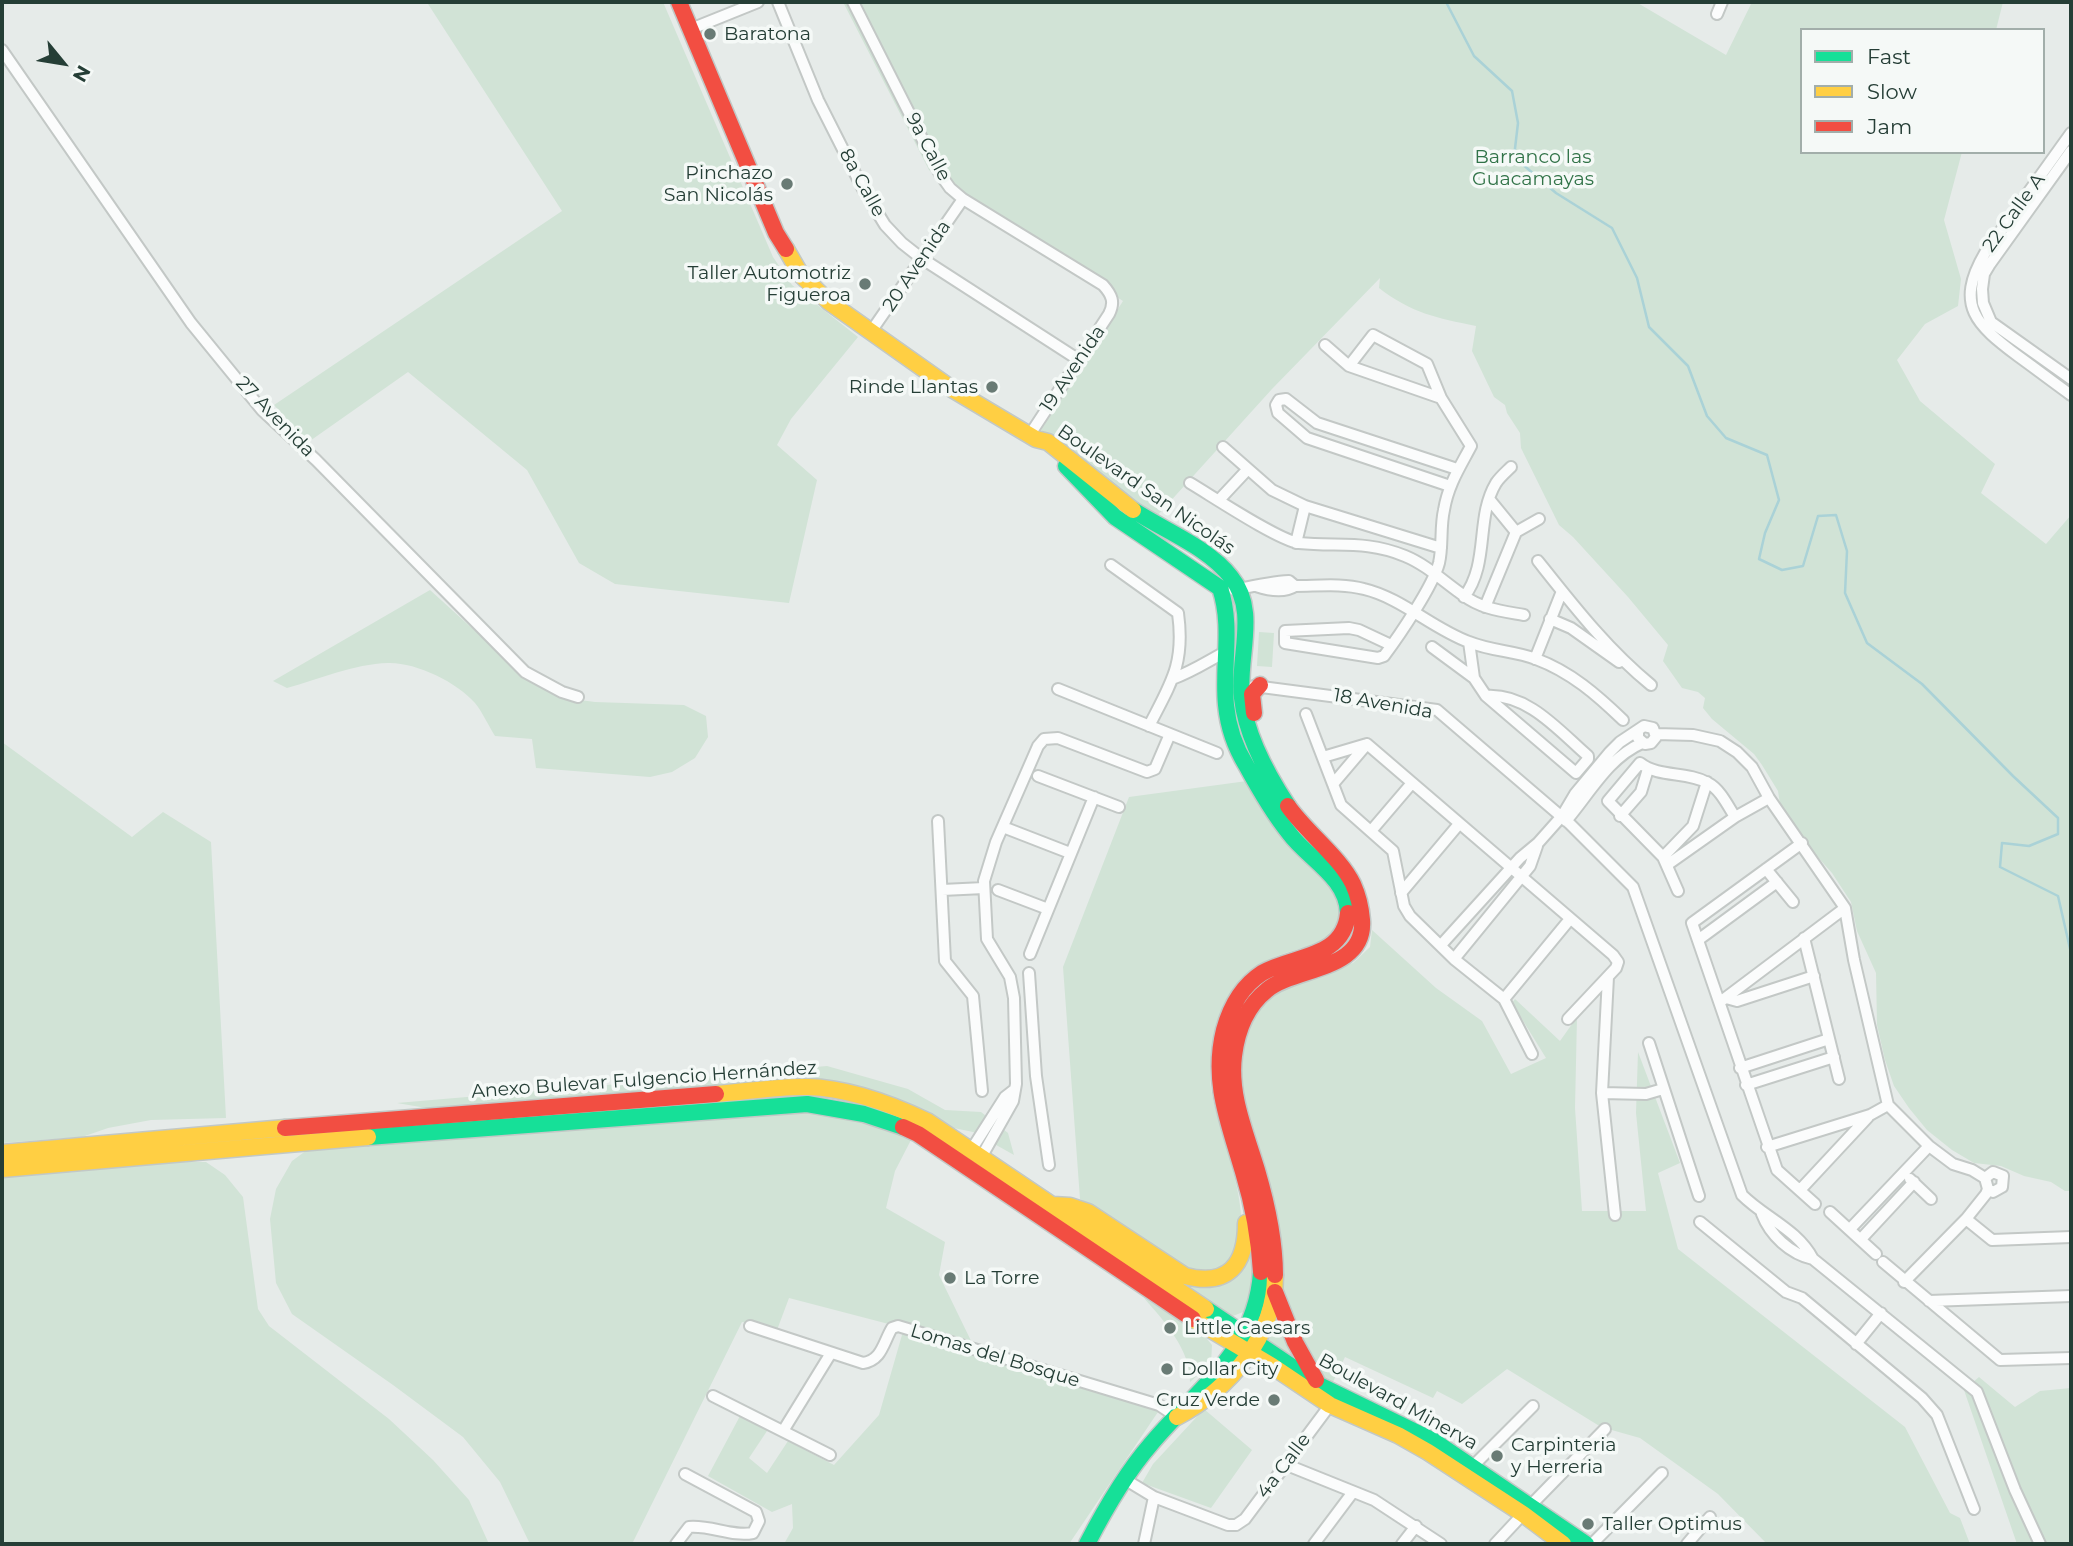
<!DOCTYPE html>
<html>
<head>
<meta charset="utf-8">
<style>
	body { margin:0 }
	#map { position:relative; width:2073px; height:1546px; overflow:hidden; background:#e6ebe9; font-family:Montserrat,sans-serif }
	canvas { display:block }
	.frame { position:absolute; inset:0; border:4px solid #253e36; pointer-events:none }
	.legend { position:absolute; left:1800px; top:28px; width:245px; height:126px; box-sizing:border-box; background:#f5f9f7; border:2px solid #a2aeaa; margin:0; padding:9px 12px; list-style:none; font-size:21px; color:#253e36 }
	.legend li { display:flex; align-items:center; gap:14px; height:35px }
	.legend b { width:35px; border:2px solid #a2aeaa }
	.north { position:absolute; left:28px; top:28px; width:70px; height:70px; -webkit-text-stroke:5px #f5f9f7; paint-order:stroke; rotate:120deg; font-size:19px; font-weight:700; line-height:28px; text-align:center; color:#253e36 }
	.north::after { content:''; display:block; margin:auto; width:24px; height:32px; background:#253e36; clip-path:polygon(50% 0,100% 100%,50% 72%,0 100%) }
</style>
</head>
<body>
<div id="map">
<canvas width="2073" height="1546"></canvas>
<div class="frame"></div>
<ul class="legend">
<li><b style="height:9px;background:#16e098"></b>Fast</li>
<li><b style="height:9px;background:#ffcf43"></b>Slow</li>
<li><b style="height:9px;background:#f24e42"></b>Jam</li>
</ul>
<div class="north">N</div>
</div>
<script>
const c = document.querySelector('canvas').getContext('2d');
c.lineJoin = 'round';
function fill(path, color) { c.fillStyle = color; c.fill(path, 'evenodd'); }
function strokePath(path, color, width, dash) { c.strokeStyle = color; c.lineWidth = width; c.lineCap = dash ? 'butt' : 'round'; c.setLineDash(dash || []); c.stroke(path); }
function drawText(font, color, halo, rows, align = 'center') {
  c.font = font + ' Montserrat,sans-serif'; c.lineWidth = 7; c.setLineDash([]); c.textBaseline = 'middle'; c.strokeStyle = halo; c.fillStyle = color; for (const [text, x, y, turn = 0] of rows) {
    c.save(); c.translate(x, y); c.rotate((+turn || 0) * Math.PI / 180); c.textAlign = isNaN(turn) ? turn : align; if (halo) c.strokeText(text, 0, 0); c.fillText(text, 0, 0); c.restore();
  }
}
fill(new Path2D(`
	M431,2H663L773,257L792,285L858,337L791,419L777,445L817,480L789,603L615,584L579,563L527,470L408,372L307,443L274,405L562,211L428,4Z
	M843,2H1636L1726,55L1752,2H2003L1996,30H1802V152H1962L1944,220L1961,279L1958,306L1925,324L1897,360L1920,401L1995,464L1981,493L2046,544L2071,515V1191H2065L2051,1182L2024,1176L2001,1166L1974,1163L1952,1150L1927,1130L1909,1108L1894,1086L1885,1060L1877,1025L1876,973L1857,931L1851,902L1832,873L1782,817L1778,791L1762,765L1754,754L1712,719L1703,708L1705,698L1698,692L1682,688L1663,661L1668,645L1628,597L1573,537L1559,525L1521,448L1520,433L1507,413L1505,405L1494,397L1472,351L1476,326C1437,318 1411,313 1379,288L1380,278L1272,389L1157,516L1041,430L1123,301L950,190L929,170Z
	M430,590L529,680L565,698L595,702L684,705L706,716L708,737L695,758L672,772L650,777L536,768L532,739L495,736C488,725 483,713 475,703C457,682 415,662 388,663C354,664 319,679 287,688L273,681Z
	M1259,632L1274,633L1272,667L1257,666Z
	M2,742L132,837L163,812L211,842L226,1118L151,1120L108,1128L82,1137L2,1143Z
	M1247,781C1267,805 1287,830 1308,854C1316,865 1329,876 1334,887C1361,942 1313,943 1277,956C1269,959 1261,965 1255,970C1247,976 1217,1034 1214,1044C1212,1053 1210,1066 1210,1076C1210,1121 1269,1230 1225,1263C1213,1272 1206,1273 1191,1271L1080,1199L1063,967L1129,797Z
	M1372,930L1436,988L1482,1021L1511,1074L1546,1058L1512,1003L1515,999L1560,1041L1577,1017L1575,1108L1582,1211H1646L1636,1113L1638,1052L1680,1163L1658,1173L1678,1249L1905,1427L1950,1513L1960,1518L1970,1544H1767L1718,1494L1640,1438L1601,1427L1507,1369L1462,1404L1437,1391L1433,1398L1345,1357L1332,1384L1324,1378L1303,1346L1281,1289L1282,1255L1277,1217L1243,1102L1238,1070L1244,1030L1256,1010L1281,986L1353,963L1370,947Z
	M827,1066L908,1089L945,1110L981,1112L1008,1133L1014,1155L973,1132L949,1127L892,1097L863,1089L438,1110L397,1103Z
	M823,1109L868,1119L911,1140L895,1171L886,1208L945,1242L939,1275L975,1349L1162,1406L1069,1544H784L793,1528L792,1504L772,1512L708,1476L740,1416L769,1428L749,1458L767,1473L788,1441L834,1465L879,1415L904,1328L789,1298L777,1330L742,1322L632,1544H530L500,1482L463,1437L393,1385L292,1314L276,1283L270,1219L276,1189L292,1161L307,1150Z
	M152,1162H206L225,1175L243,1197L258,1309L269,1326L389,1419L433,1460L469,1500L489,1544H2V1173Z
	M1080,1211L1182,1277L1216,1280L1252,1234L1255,1283L1248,1310L1233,1316L1225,1315Z
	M1144,1298L1203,1334L1212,1345L1211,1364L1190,1382C1191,1350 1164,1321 1144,1298Z
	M1277,1307L1307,1370L1268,1341Z
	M1979,1377L2015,1407L2040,1391L2071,1388V1544H2017L1964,1390Z
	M1204,1409L1252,1450L1211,1508L1142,1483L1153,1464Z`), '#d1e3d6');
strokePath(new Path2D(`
	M1446,2L1474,56L1512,91L1518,123L1514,157L1556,193L1612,228L1637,278L1649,327L1688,366L1707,416L1726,438L1767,455L1779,500L1765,533L1759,559L1782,570L1803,566L1818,516L1836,515L1847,551L1845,593L1867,643L1922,684L2013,776L2058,818V834L2029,846L2002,843L2000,867L2058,896L2071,953`), '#aad2d7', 2.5);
const street = new Path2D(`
	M778,2L818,100L863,189L885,225L902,243L921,258L1079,360
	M853,2L940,174L950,188L963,199L1103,285C1112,295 1115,302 1109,314L1029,436
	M1717,14L1722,2
	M691,29L758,2
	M2,50L191,323L262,410L316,460L525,672L562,692L578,697
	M2071,133L1985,253C1954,306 1977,325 2018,356C2036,369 2053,382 2071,395
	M2071,151L1990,264L1984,274L1982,289L1983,303L1991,322L2071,379
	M870,333L963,199
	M1325,345L1349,366L1441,398
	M1349,366L1373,335L1427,364L1441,398L1471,446C1460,467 1448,485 1444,510C1440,527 1443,546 1439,563C1433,586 1399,636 1384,656L1378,658L1285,643V631L1349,628L1359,630L1391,645
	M1223,447L1272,490L1305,506L1441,548
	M1190,483C1212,496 1278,540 1299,543C1338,547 1366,540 1405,556C1427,565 1444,582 1463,595C1481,609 1502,611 1524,615
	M1450,486L1307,438L1278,413L1276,405L1279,400L1286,399L1317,423L1457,469
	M1489,499L1516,532
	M1219,500L1248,469
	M1296,543L1305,506
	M1538,561C1573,605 1607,649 1651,685
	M1111,565L1178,613C1185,664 1171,683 1149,726
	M1256,586C1268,590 1284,593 1295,586C1318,586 1342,583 1364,589C1402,598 1433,629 1469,642C1491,651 1515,651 1536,659C1571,672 1597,695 1623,720
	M1234,590C1253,586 1270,582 1289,581L1295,586
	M1464,597C1490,563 1475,518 1496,483C1500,477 1506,472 1511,467
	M1485,607L1516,532L1539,519
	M1550,619L1571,628L1619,662
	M1469,642L1474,678
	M1432,647L1474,678L1486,696L1576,773L1588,759V756C1559,731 1528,693 1486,696
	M1535,659L1562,591
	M1172,679C1192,672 1208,661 1227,651
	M1254,686L1437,710L1570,824L1633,887L1742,1195C1765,1218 1797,1229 1813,1259L1977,1392L2015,1490L2040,1544
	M1058,689L1217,753
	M1306,714L1341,805L1393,851L1404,906L1410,916L1454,959L1504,999L1532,1054
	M1656,734L1693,735L1720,741L1737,752L1752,767L1769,798L1845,908L1854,960L1888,1105L1929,1146L1953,1164L1972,1170L1985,1178L1988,1189L1986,1194L1966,1219L1904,1282
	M1323,757L1367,744L1613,955L1618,962L1616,968L1568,1019
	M1038,776L1119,807
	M1333,784L1367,744
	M1620,816L1641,792L1648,769
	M938,821L945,961L973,996L982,1091
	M1566,821C1590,793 1608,758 1642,743
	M1003,827L1070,853
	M1371,831L1412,783
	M1802,843L1692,923L1777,1170L1815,1204
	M1663,857L1693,826L1707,782
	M1667,865L1735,817L1769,798
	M1766,869L1793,902
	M942,890L984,888
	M998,890L1048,909
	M1678,891L1663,857L1608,801L1640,763C1659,778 1687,771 1708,783C1720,789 1728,806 1735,817
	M1401,893L1459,824
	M1804,938L1839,1079
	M1698,940L1777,882
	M1441,945L1520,858L1538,843L1562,816L1575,794L1610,752L1620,742L1644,726L1653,728L1656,737L1651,743L1645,744L1638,738V732
	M1030,954L1094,797
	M1454,959L1530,866L1537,846
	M1029,973L1036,1076L1049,1165
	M1608,977L1602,1093L1615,1215
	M1726,998L1737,1001L1814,976
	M1504,999L1570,919
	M1720,1002L1845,908
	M1649,1043L1699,1196
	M1740,1068L1829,1039
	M1746,1085L1834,1057
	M1602,1093L1646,1094L1663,1089
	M1767,1147L1870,1115L1888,1105
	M968,1155L1005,1097L1014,1090
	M978,1163L1013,1101L1016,1084L1014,998L1010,977L987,939L984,881L996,842L1038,746L1044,739L1058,738L1147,772L1155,769L1170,734
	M1985,1178L1993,1172L2003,1176L2002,1187L1993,1192L1988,1189
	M1910,1179L1931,1199
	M1800,1190L1868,1117
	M1830,1212L1876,1254
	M1762,1214C1770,1235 1790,1254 1813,1259
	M1966,1219L1992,1240L2071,1237
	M1700,1222L1786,1292L1802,1298L1922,1398L1937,1415L1974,1509
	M1850,1229L1929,1146
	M1861,1239L1914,1182
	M1883,1262L2000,1360L2071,1358
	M1929,1301L2071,1296
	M750,1326L863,1363C882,1360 883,1343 892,1328L898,1326L1159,1405L1177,1417
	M1856,1344L1881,1313
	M713,1396L830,1455
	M783,1431L831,1353
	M1287,1465L1374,1500L1441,1544
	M1472,1467L1533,1406
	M1126,1480L1154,1497L1228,1525H1236L1245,1519L1330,1405
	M1531,1505L1605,1429
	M676,1544L689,1527C711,1525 732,1537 753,1533L759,1521L756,1512L685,1474
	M1144,1544L1154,1497
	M1314,1544L1353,1492
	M1402,1544L1416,1526
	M1495,1544L1523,1514
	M1592,1544L1662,1473
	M1687,1544L1710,1517`);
const fast = new Path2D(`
	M1066,466L1115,517L1220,588C1233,627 1222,665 1226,705C1228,726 1235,747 1246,765C1259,789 1272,812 1289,833C1308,859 1347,877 1348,913
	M1133,510C1165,531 1208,547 1231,577C1259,611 1237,658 1242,698C1246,736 1267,774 1288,806
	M368,1137L807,1104L864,1114L903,1127
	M1206,1309L1319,1385L1434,1441L1586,1544
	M1087,1544C1105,1509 1125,1474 1151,1444C1198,1388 1256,1351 1261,1272`);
const slow = new Path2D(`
	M786,249L801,275L829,302L952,389L1036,439L1048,442L1133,510
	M716,1094C746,1092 778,1086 808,1087C848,1088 891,1104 927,1121L1206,1309
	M2,1153L285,1128
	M2,1169L368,1137
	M1053,1205L1070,1206L1088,1212L1185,1276C1228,1287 1246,1265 1246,1223
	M1193,1319L1272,1366L1330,1405L1398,1435L1428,1452L1523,1514L1563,1544
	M1177,1417C1229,1389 1275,1337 1275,1275`);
const jam = new Path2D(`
	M679,2L776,233L786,249
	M1254,713L1252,694L1260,685
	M903,1127L918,1134L1193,1319
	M285,1128L716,1094
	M1261,1272C1259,1237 1253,1205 1243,1172C1229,1123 1211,1082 1224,1030C1230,1008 1242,986 1262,973C1293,955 1344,959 1348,913
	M1275,1275C1275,1239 1267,1204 1257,1170C1246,1133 1229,1095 1234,1056C1237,1031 1247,1006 1267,990C1295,967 1366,971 1362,920C1361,907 1358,895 1353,884C1340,857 1306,832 1288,806
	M1275,1292L1295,1342L1316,1380`);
strokePath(street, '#c3c8c6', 14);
strokePath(fast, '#c2c8c6', 19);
strokePath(slow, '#c2c8c6', 19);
strokePath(jam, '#c2c8c6', 19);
strokePath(street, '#fbfcfc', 10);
strokePath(fast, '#16e098', 16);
strokePath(slow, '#ffcf43', 16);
strokePath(jam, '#f24e42', 16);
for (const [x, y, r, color] of [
	[710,34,7,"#697b75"],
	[787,184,7,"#697b75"],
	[865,284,7,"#697b75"],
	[992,387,7,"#697b75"],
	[950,1278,7,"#697b75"],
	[1170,1328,7,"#697b75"],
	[1167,1369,7,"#697b75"],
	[1274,1400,7,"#697b75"],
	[1497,1456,7,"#697b75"],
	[1588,1524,7,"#697b75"]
]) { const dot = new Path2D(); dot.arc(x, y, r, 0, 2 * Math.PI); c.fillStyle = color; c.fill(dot); strokePath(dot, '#f5f9f7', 2.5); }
drawText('19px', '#253e36', '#f5f9f7', [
	["Baratona",724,34],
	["Pinchazo",773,173,"right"],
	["San Nicolás",773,195,"right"],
	["Taller Automotriz",851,273,"right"],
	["Figueroa",851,295,"right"],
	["Rinde Llantas",978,387,"right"],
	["La Torre",964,1278],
	["Little Caesars",1184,1328],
	["Dollar City",1181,1369],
	["Cruz Verde",1260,1400,"right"],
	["Carpinteria",1511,1445],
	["y Herreria",1511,1467],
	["Taller Optimus",1602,1524]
], 'left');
drawText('19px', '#253e36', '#f5f9f7', [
	["9a Calle",928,147,62],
	["8a Calle",862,183,61],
	["22 Calle A",2014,213,-54],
	["20 Avenida",917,266,-56],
	["19 Avenida",1073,369,-56],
	["27 Avenida",275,417,46],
	["Boulevard San Nicolás",1146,490,35],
	["18 Avenida",1383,704,10],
	["Anexo Bulevar Fulgencio Hernández",644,1080,-4],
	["Lomas del Bosque",995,1356,17],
	["Boulevard Minerva",1398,1402,29],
	["4a Calle",1284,1466,-53]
]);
drawText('19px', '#317348', '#f5f9f7', [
	["Barranco las",1533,157],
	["Guacamayas",1533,179]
]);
</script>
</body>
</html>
